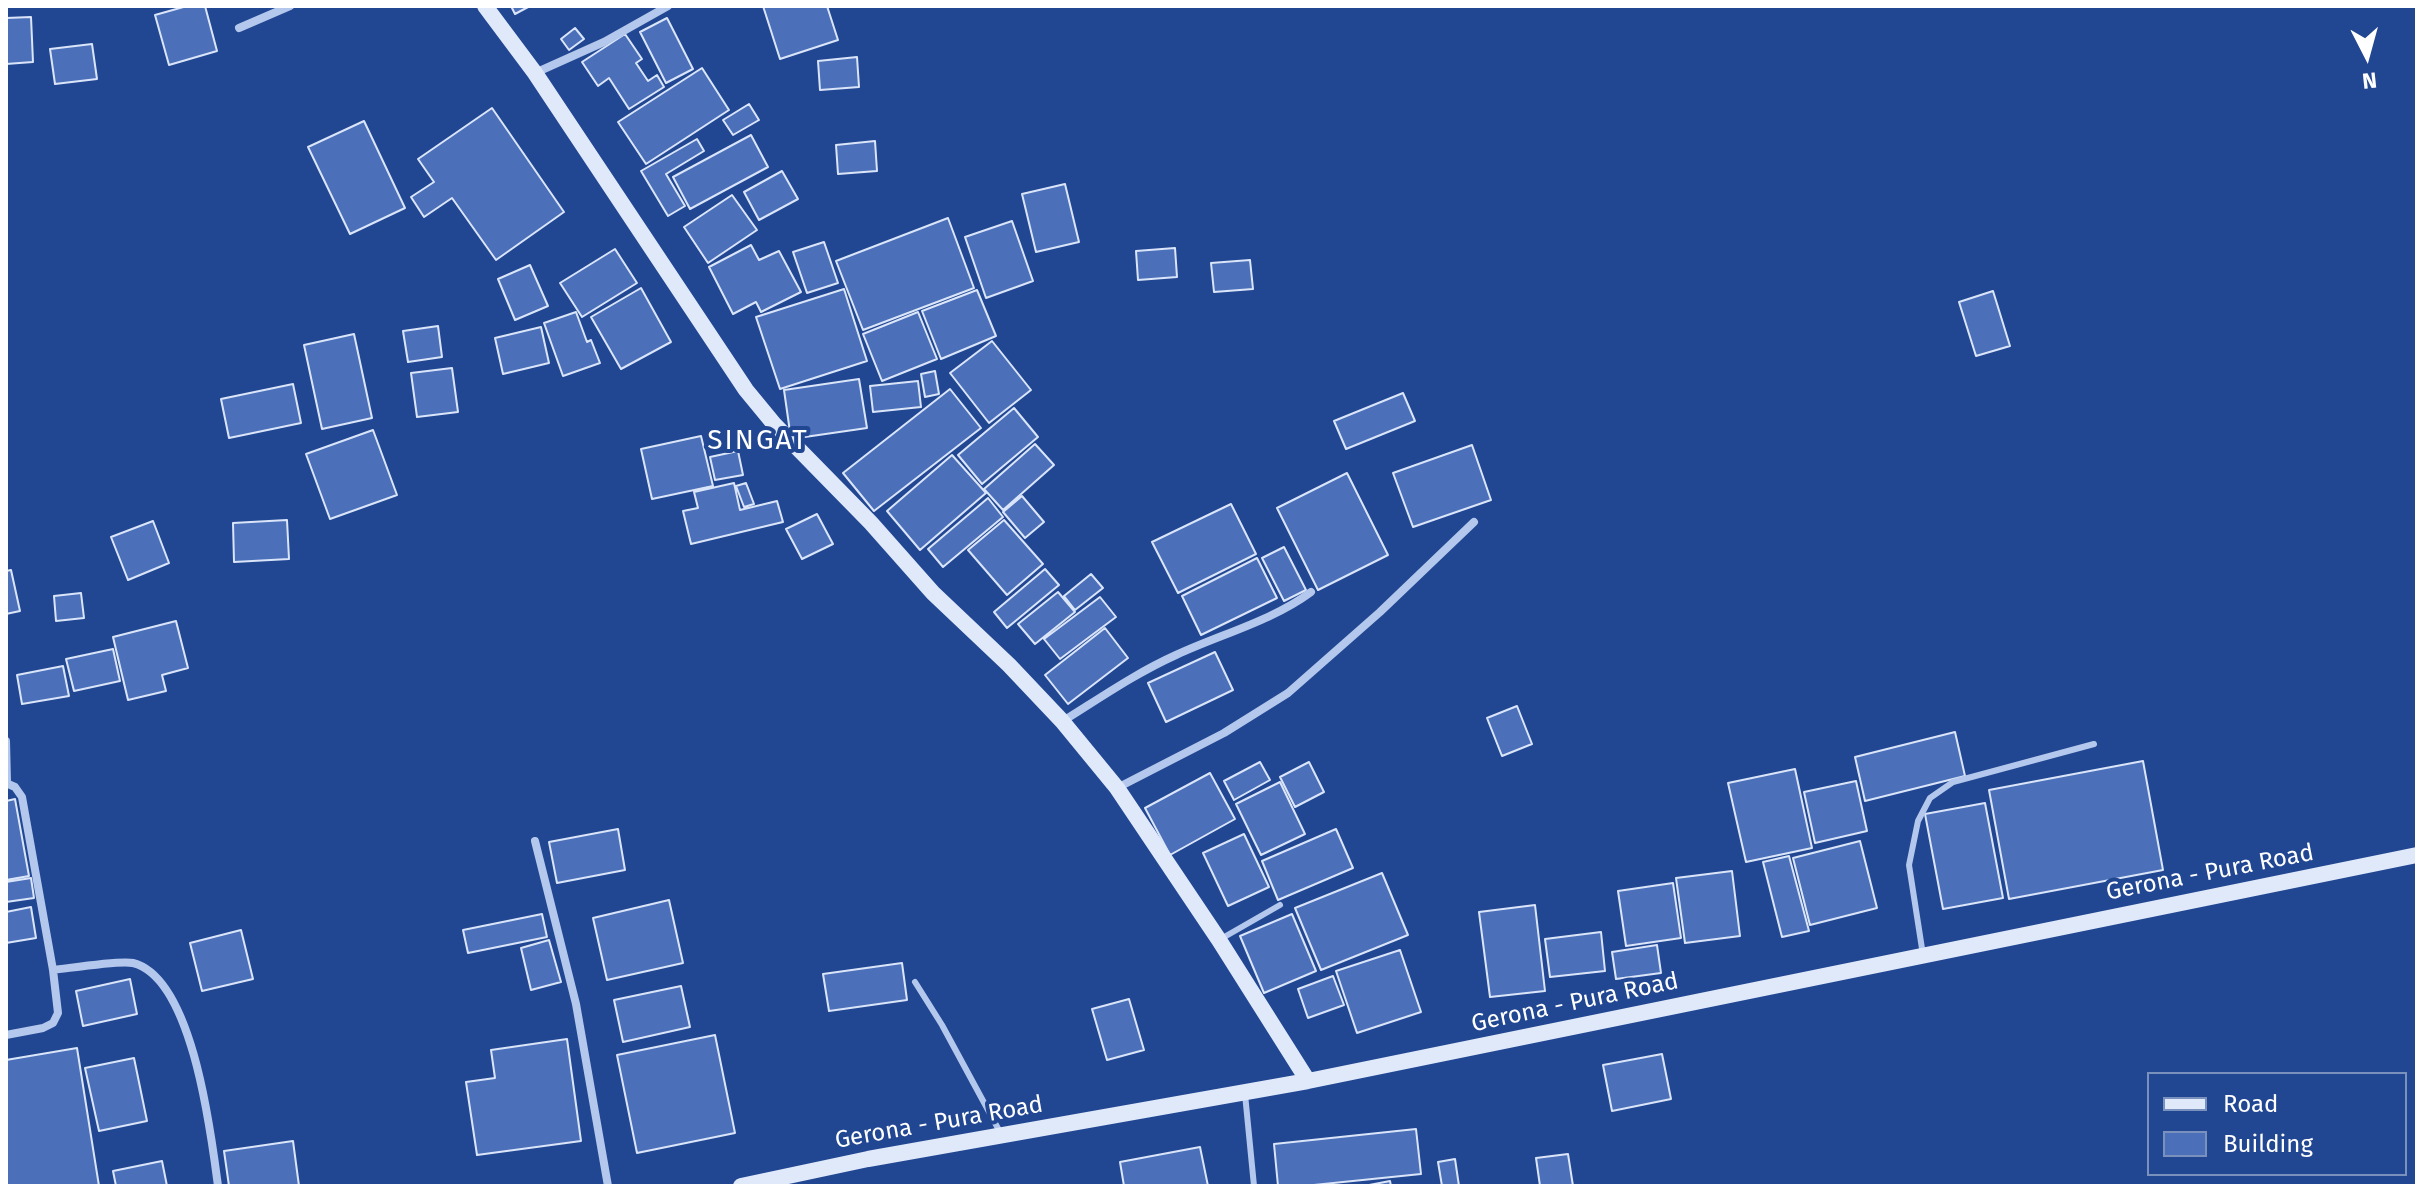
<!DOCTYPE html>
<html>
<head>
<meta charset="utf-8">
<style>
	body { margin:0 }
	#map { position:relative; width:2423px; height:1192px; overflow:hidden; background:#224792; font-family:"Fira Sans",sans-serif }
	canvas { display:block }
	.frame { position:absolute; inset:0; border:8px solid #fff; pointer-events:none }
	.legend { position:absolute; left:2147px; top:1072px; width:260px; height:104px; box-sizing:border-box; background:#224792; border:2px solid #7a91be; margin:0; padding:10px 14px; list-style:none; font-size:24px; color:#fff }
	.legend li { display:flex; align-items:center; gap:16px; height:40px }
	.legend b { width:40px; border:2px solid #7a91be }
	.north { position:absolute; left:2327px; top:16px; width:80px; height:80px; -webkit-text-stroke:6px #224792; paint-order:stroke; rotate:174deg; font-size:22px; font-weight:700; line-height:32px; text-align:center; color:#fff }
	.north::after { content:''; display:block; margin:auto; width:28px; height:36px; background:#fff; clip-path:polygon(50% 0,100% 100%,50% 72%,0 100%) }
</style>
</head>
<body>
<div id="map">
<canvas width="2423" height="1192"></canvas>
<div class="frame"></div>
<ul class="legend">
<li><b style="height:10px;background:#e0e9fa"></b>Road</li>
<li><b style="height:22px;background:#4b70b9"></b>Building</li>
</ul>
<div class="north">N</div>
</div>
<script>
const c = document.querySelector('canvas').getContext('2d');
c.lineJoin = 'round';
function fill(path, color) { c.fillStyle = color; c.fill(path, 'evenodd'); }
function strokePath(path, color, width, dash) { c.strokeStyle = color; c.lineWidth = width; c.lineCap = dash ? 'butt' : 'round'; c.setLineDash(dash || []); c.stroke(path); }
function drawText(font, color, halo, rows, align = 'center') {
  c.font = font + ' "Fira Sans",sans-serif'; c.lineWidth = 8; c.setLineDash([]); c.textBaseline = 'middle'; c.strokeStyle = halo; c.fillStyle = color; for (const [text, x, y, turn = 0] of rows) {
    c.save(); c.translate(x, y); c.rotate((+turn || 0) * Math.PI / 180); c.textAlign = isNaN(turn) ? turn : align; if (halo) c.strokeText(text, 0, 0); c.fillText(text, 0, 0); c.restore();
  }
}
const building = new Path2D(`
	M187,6H205L217,51L169,65L155,15Z
	M511,6H530L515,14Z
	M763,6H827L838,40L780,59Z
	M31,17L33,62L6,64V18Z
	M667,18L693,69L666,83L640,32Z
	M575,28L584,39L569,50L561,39Z
	M625,34L642,59L636,63L648,81L657,75L664,87L629,109L609,78L598,86L582,62Z
	M92,44L97,79L55,84L50,49Z
	M857,57L859,87L820,90L818,61Z
	M702,68L729,110L646,164L618,122Z
	M749,104L759,120L733,135L723,120Z
	M492,108L564,212L496,260L452,198L424,217L411,197L434,182L418,159Z
	M364,121L405,208L350,234L308,147Z
	M751,135L768,167L690,209L673,177Z
	M697,139L704,151L666,174L685,206L668,216L641,171Z
	M875,141L877,171L838,174L836,145Z
	M782,171L798,199L759,220L744,192Z
	M1065,184L1079,242L1036,252L1022,194Z
	M732,195L757,230L708,263L684,227Z
	M948,218L974,288L863,330L836,261Z
	M1012,221L1033,281L986,298L965,237Z
	M824,242L838,283L807,293L793,252Z
	M751,245L759,260L779,251L801,292L761,312L756,302L733,314L709,267Z
	M1175,248L1177,277L1138,280L1136,251Z
	M615,249L637,283L582,317L560,283Z
	M1250,260L1253,289L1214,292L1211,263Z
	M530,265L548,306L515,320L498,279Z
	M641,288L671,342L621,369L591,317Z
	M844,289L867,361L780,389L756,317Z
	M977,290L996,336L941,359L922,311Z
	M1993,291L2010,346L1976,356L1959,302Z
	M576,312L587,342L591,340L600,363L563,376L544,323Z
	M918,312L937,359L882,381L863,334Z
	M438,326L442,357L408,362L403,331Z
	M541,327L549,363L503,374L495,338Z
	M354,334L372,418L322,429L304,345Z
	M992,341L1031,390L989,423L950,373Z
	M452,368L458,412L417,417L411,373Z
	M935,371L939,394L925,397L921,374Z
	M859,379L867,428L791,439L784,390Z
	M918,381L921,407L873,412L870,386Z
	M293,384L301,423L229,438L221,399Z
	M950,389L981,428L874,511L843,473Z
	M1403,393L1415,421L1346,449L1334,421Z
	M1014,408L1038,437L982,484L958,455Z
	M373,430L397,495L330,519L306,454Z
	M701,436L713,486L652,499L641,449Z
	M1035,444L1054,465L1003,510L984,489Z
	M1472,445L1491,500L1413,527L1393,473Z
	M738,451L743,475L715,480L710,457Z
	M952,455L986,493L920,550L887,511Z
	M1347,473L1388,555L1318,590L1277,508Z
	M734,483L740,510L777,501L783,522L691,544L683,511L698,508L694,492Z
	M746,483L754,504L744,507L736,486Z
	M1022,496L1044,522L1025,538L1003,512Z
	M988,498L1003,517L943,567L928,549Z
	M1231,504L1256,554L1178,593L1152,542Z
	M817,514L833,544L802,559L786,529Z
	M287,520L289,559L234,562L233,523Z
	M1004,520L1043,564L1007,595L968,550Z
	M153,521L169,563L128,580L111,537Z
	M1284,547L1306,590L1284,601L1262,558Z
	M1257,558L1277,598L1201,635L1182,596Z
	M1045,569L1059,585L1007,628L994,612Z
	M11,570L20,611L6,614V571Z
	M1091,574L1103,588L1075,610L1064,596Z
	M1058,592L1075,612L1035,644L1018,624Z
	M81,593L84,618L56,621L54,596Z
	M1100,597L1116,617L1060,659L1044,639Z
	M176,621L188,668L162,675L166,691L128,700L113,637Z
	M1105,628L1128,658L1068,704L1045,675Z
	M113,649L120,681L74,691L66,659Z
	M1215,652L1233,690L1166,722L1148,683Z
	M63,666L69,696L22,704L17,675Z
	M1517,706L1532,744L1502,756L1487,718Z
	M1955,732L1965,776L1865,801L1855,757Z
	M2143,761L2163,870L2009,899L1989,790Z
	M1260,762L1270,780L1234,800L1224,781Z
	M1309,762L1324,792L1295,807L1280,777Z
	M1795,769L1812,848L1746,862L1728,783Z
	M1210,773L1235,819L1170,855L1145,808Z
	M1856,781L1867,831L1815,843L1804,792Z
	M1280,782L1305,834L1261,855L1236,804Z
	M15,799L29,876L6,880V801Z
	M1985,803L2003,898L1943,909L1925,814Z
	M618,829L625,870L557,883L549,842Z
	M1336,829L1353,868L1278,900L1262,861Z
	M1244,834L1269,887L1228,906L1203,853Z
	M1860,841L1877,908L1810,925L1793,858Z
	M1789,856L1809,931L1782,937L1763,862Z
	M1732,871L1740,936L1685,943L1676,878Z
	M1382,873L1408,935L1321,970L1295,908Z
	M31,878L34,898L6,902V882Z
	M1673,883L1681,938L1626,946L1618,891Z
	M669,900L683,963L607,980L593,918Z
	M1535,905L1545,991L1490,997L1479,912Z
	M31,907L36,938L6,943V912Z
	M542,914L547,937L468,953L463,930Z
	M1292,914L1316,971L1264,993L1240,936Z
	M241,930L253,979L202,991L190,943Z
	M1601,932L1605,971L1550,977L1545,939Z
	M549,940L561,982L531,990L521,948Z
	M1657,945L1661,973L1616,979L1612,952Z
	M1400,950L1421,1012L1357,1033L1336,971Z
	M902,963L907,1000L829,1011L823,974Z
	M1333,976L1344,1005L1308,1018L1298,989Z
	M130,979L137,1014L83,1026L76,991Z
	M681,986L690,1027L623,1042L614,1000Z
	M1129,999L1144,1050L1107,1060L1092,1009Z
	M715,1035L735,1133L637,1153L617,1055Z
	M567,1039L581,1141L477,1155L466,1082L495,1078L491,1050Z
	M77,1048L99,1186H6V1060Z
	M1662,1054L1671,1099L1612,1111L1603,1065Z
	M134,1058L147,1121L99,1131L85,1068Z
	M1416,1129L1421,1174L1304,1186H1278L1274,1144Z
	M293,1141L299,1186H229L224,1151Z
	M1200,1147L1208,1186H1124L1120,1162Z
	M1568,1154L1573,1186H1540L1536,1158Z
	M1455,1159L1459,1186H1442L1438,1162Z
	M162,1161L167,1186H116L113,1171Z
	M1390,1181L1391,1186H1364Z`);
fill(building, '#4b70b9');
strokePath(building, '#dae5f9', 2);
strokePath(new Path2D(`
	M1219,940L1280,905
	M1923,955L1909,865L1918,821L1930,798L1953,782L2094,744
	M915,982L942,1025L1001,1134
	M1245,1094L1254,1186`), '#b4c8ed', 6);
strokePath(new Path2D(`
	M239,28L290,6
	M535,73L604,42L668,6
	M1063,721C1100,698 1136,673 1176,655C1221,634 1272,621 1311,592
	M6,741L7,782
	M6,783L15,787L22,797L53,970L58,1013L53,1023L43,1028L6,1035
	M1117,788L1224,733L1288,693L1380,612L1474,522
	M535,841L576,1004L608,1186
	M53,970C71,968 120,960 133,963C193,978 211,1134 218,1186`), '#b4c8ed', 8);
strokePath(new Path2D(`
	M485,6L535,73L746,390L774,424L871,523L933,593L1009,665L1062,721L1117,788L1219,940L1308,1081
	M741,1186L868,1159L1308,1081L2417,855`), '#e0e9fa', 16);
drawText('24px', '#fff', '#224792', [
	["Gerona - Pura Road",2210,873,-11],
	["Gerona - Pura Road",1575,1003,-12],
	["Gerona - Pura Road",939,1123,-10]
]);
c.letterSpacing = '2px';
drawText('28px', '#fff', '#224792', [
	["SINGAT",758,441]
]);
c.letterSpacing = '0px';
</script>
</body>
</html>
